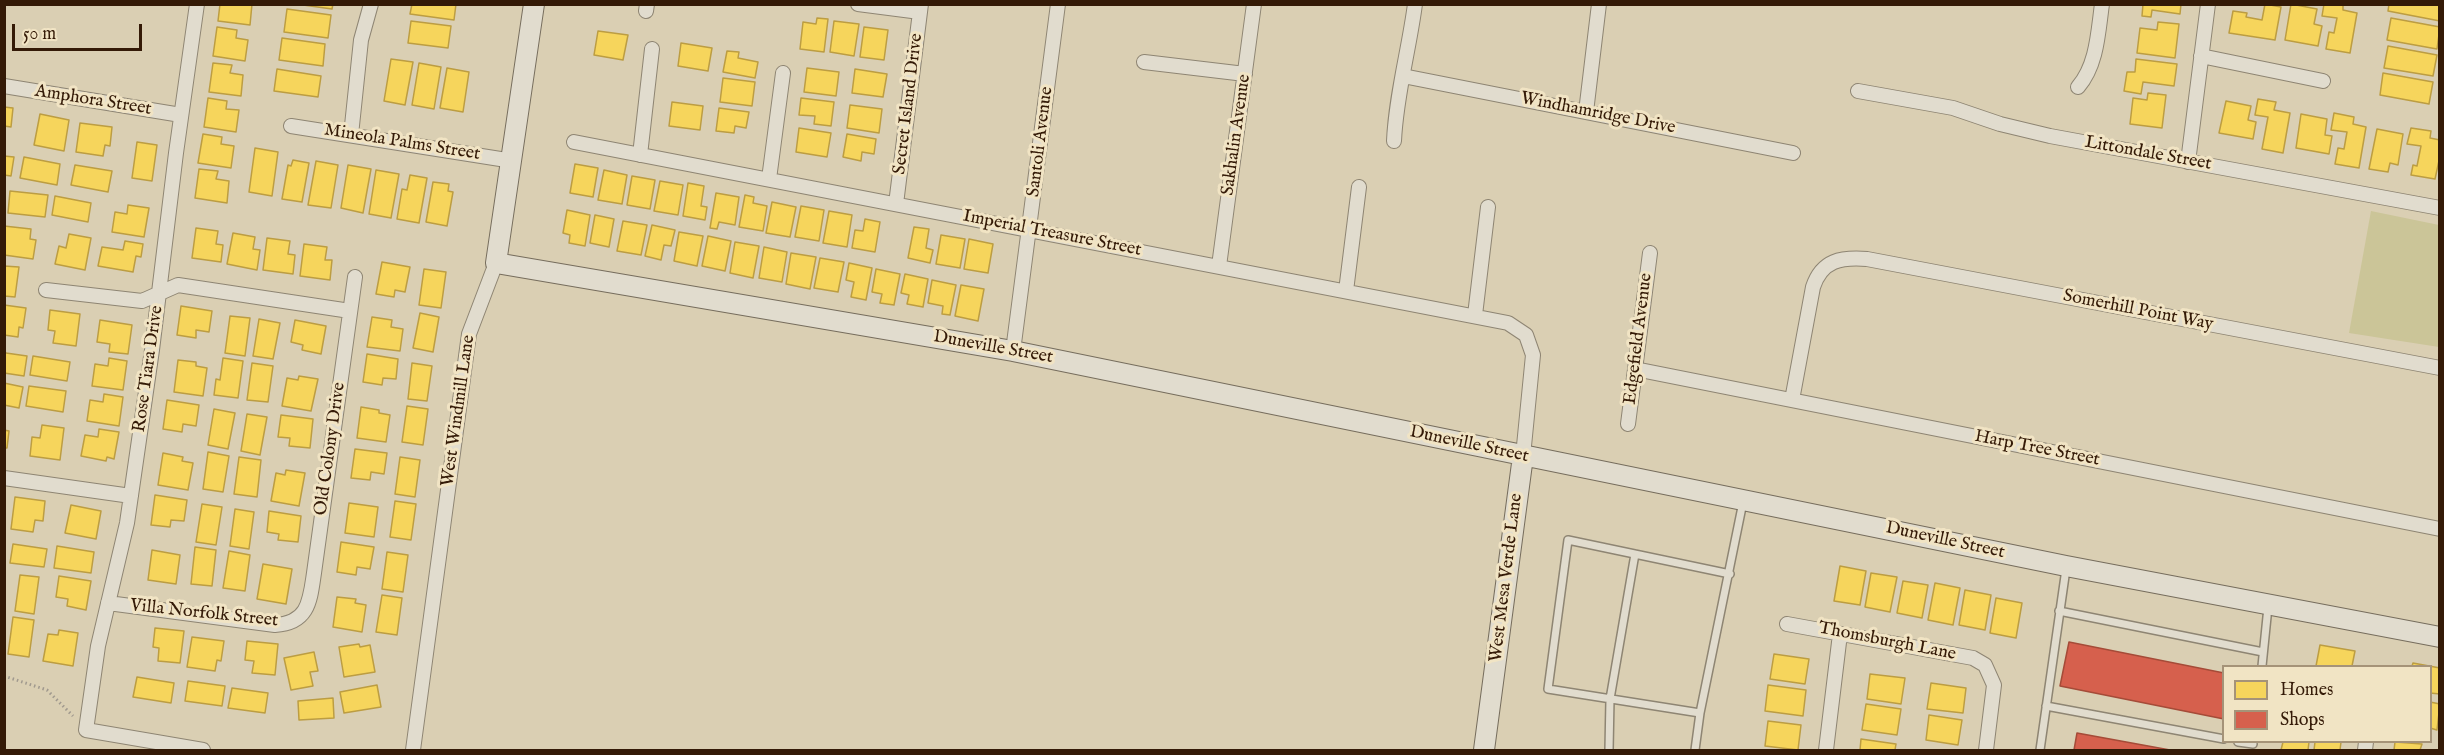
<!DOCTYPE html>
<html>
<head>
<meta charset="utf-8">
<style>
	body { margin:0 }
	#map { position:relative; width:2444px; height:755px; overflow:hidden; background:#dacfb3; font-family:"IM FELL English",serif }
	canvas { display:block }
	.frame { position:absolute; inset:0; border:6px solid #341a07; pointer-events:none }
	.legend { position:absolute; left:2222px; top:665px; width:210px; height:78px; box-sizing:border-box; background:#f1e4c4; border:2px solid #a59378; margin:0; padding:8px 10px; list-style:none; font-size:18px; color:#341a07 }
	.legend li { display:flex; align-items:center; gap:12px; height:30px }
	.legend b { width:30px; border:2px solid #a59378 }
	.scale { position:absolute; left:12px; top:24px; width:130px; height:27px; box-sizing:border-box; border:3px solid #341a07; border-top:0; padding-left:8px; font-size:18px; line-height:21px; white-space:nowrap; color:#341a07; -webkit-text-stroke:4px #f1e4c4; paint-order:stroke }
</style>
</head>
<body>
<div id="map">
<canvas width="2444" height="755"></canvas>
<div class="frame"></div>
<ul class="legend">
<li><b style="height:16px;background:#f6d55c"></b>Homes</li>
<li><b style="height:16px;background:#d6604d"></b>Shops</li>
</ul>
<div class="scale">50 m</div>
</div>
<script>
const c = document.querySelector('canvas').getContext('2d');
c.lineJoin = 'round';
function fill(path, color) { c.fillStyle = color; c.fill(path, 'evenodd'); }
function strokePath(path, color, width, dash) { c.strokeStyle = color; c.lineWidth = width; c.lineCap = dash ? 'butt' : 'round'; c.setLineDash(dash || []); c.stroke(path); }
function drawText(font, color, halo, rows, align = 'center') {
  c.font = font + ' "IM FELL English",serif'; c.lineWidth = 6; c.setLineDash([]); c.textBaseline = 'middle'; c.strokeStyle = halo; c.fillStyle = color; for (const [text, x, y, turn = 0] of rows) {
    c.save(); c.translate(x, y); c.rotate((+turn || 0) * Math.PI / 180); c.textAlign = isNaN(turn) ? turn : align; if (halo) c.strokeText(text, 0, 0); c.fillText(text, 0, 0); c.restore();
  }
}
fill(new Path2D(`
	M2371,211L2439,225V347L2349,333Z`), '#cbc598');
const homes = new Path2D(`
	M220,4H252L250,25L218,21Z
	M296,4H333L332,9Z
	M412,4H456L454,20L410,14Z
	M2143,4H2181L2180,14L2152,10L2151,17L2142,16Z
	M2265,4L2281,7L2275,40L2229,33L2233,11L2247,13L2246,17L2262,20Z
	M2291,4L2317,9L2314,24L2322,26L2318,46L2285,40Z
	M2324,4H2343V10L2357,13L2350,53L2326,49L2329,32L2334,33L2337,18L2322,16Z
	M2389,4H2440V21L2388,11Z
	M287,9L331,15L328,38L284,32Z
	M817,18L828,19L824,52L800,49L803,22L816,24Z
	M2391,18L2440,27L2437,49L2387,40Z
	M411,21L451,26L448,48L408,43Z
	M834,21L859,24L854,56L830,52Z
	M2158,22L2179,24L2175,58L2137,53L2140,28L2157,30Z
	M217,27L237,30L236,38L248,40L245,61L213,56Z
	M864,27L888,30L884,60L860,57Z
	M598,31L628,35L623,60L594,55Z
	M282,38L325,44L323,66L279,60Z
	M681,43L712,48L708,71L678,66Z
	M2388,46L2437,55L2433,76L2384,68Z
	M727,51L739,52L738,58L758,62L755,78L723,72Z
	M391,59L413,62L405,105L384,101Z
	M2136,59L2177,64L2174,86L2143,82L2141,94L2124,91L2127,72H2135Z
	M213,63L232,65L230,73L243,75L241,96L209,92Z
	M419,63L441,67L434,109L412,105Z
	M447,68L469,72L463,112L440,108Z
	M807,68L839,72L836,96L804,92Z
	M277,69L321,76L318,97L274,91Z
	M855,69L887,74L883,97L852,93Z
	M2383,73L2433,82L2429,104L2380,95Z
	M723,78L755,82L752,106L720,102Z
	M2148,93L2166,95L2162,128L2130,124L2133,98L2147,100Z
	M208,98L227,101L226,109L239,110L236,132L204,127Z
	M801,98L834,102L831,126L814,124L815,116L799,115Z
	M2258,99L2276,102L2274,110L2290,113L2283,153L2262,149L2268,117L2255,115Z
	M2226,101L2251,106L2248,120L2256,122L2253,139L2219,133Z
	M672,102L703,106L700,130L669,126Z
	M850,105L882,109L879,133L847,128Z
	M4,107L13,108L11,127L4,126Z
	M719,108L749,112L746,128L735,126L734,133L716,131Z
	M2334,113L2354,117L2353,124L2366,127L2359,168L2335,164L2338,148L2344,149L2347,132L2331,130Z
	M40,114L69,120L64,151L34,145Z
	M2301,114L2327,119L2325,135L2332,136L2329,154L2296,148Z
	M80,123L112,127L110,146L105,145L103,156L76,152Z
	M799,128L831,133L827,157L796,152Z
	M2411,128L2431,131L2430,138L2440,140V156L2435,179L2411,175L2413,165L2417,166L2421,146L2407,144Z
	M2377,129L2403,134L2398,165L2390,163L2388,172L2369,169Z
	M203,134L222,137L221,144L234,146L231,168L198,163Z
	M847,134L876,139L874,154L862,152L861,161L843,157Z
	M137,142L157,145L152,181L132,178Z
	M255,148L278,152L272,196L249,192Z
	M4,156L14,157L11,176L4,175Z
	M24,157L60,164L57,185L20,178Z
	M293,160L309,163L302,202L282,199L288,165L291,166Z
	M316,161L338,165L331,208L308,205Z
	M575,164L598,168L593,197L570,193Z
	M75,165L112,171L108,192L71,185Z
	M348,165L371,169L363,213L341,208Z
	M199,169L218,171L216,179L229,181L227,203L195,198Z
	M376,170L399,174L391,218L369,214Z
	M604,170L627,175L622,204L598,200Z
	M410,175L427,178L419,223L397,219L402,189L407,190Z
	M632,176L655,180L650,209L627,205Z
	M660,181L683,185L678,215L654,211Z
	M433,182L449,184L448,191L453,192L447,226L426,222Z
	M688,183L704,186L701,206L707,207L705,220L683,216Z
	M10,191L48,195L45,217L8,213Z
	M716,193L739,197L735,225L719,222L717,229L710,228Z
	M745,195L754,197L753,203L767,206L763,231L739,227Z
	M55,196L91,203L88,222L52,215Z
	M772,202L796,207L790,237L766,233Z
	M128,205L149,208L144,237L112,232L115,212L127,214Z
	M801,206L824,210L819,241L795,237Z
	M567,210L590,215L585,246L569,243L570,235L563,233Z
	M829,211L852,215L847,247L823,243Z
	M595,215L614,219L609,247L590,243Z
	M865,219L880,222L875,252L852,248L855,230L863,231Z
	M623,221L647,225L641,255L617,251Z
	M652,225L675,230L671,246L664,245L661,260L645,256Z
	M4,226L31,229L30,239L36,240L33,259L4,255Z
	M914,227L929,229L926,248L933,250L930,263L908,258Z
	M196,228L218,231L216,244L223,245L221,262L192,258Z
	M679,232L703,236L697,266L674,261Z
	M233,233L255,237L253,249L260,250L257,270L227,264Z
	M69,234L91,238L85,270L55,264L59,246L66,248Z
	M941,235L965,239L960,268L936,264Z
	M708,236L731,241L725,271L702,266Z
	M267,238L290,241L288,254L295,255L293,274L263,270Z
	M969,239L993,244L988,273L964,269Z
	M125,241L143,244L141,257L136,256L133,272L98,266L102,247L123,250Z
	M735,242L759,246L753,278L730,273Z
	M304,244L327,247L325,260H332L330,280L300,276Z
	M764,247L787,252L782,282L759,278Z
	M791,253L816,257L810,289L786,284Z
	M820,258L844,262L838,292L814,288Z
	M382,262L410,267L405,292L395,290L394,297L376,294Z
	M849,263L872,268L866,300L851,297L854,282L846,280Z
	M4,266L19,267L15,297L4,296Z
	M424,269L446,272L441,308L419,305Z
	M876,269L900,274L894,305L880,303L882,294L872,292Z
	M905,274L928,279L923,307L907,304L909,295L901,293Z
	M932,280L956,285L950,315L942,314L943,306L928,303Z
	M961,285L984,289L978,321L955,316Z
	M4,305L26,308L23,328L19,327L18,337L4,335Z
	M181,306L212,311L209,332L196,330V338L177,335Z
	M50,310L80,314L76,346L53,343L55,331L48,330Z
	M420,313L439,317L433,352L413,348Z
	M230,316L250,318L245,356L225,353Z
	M372,317L392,320L391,327L403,329L400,351L367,347Z
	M259,319L280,323L273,359L253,356Z
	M100,320L132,325L128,354L109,352L110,344L97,342Z
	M295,320L326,326L321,354L302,350L303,345L291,342Z
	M4,350L6,353L27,356L24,376L4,373Z
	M367,354L398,359L396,379L383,378L382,385L363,382Z
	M33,356L70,362L67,381L30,375Z
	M109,358L127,361L123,390L92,386L95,364L108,366Z
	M223,358L243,361L238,398L214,395L216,379L220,380Z
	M178,360L196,362V366L207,368L203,396L174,392Z
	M252,363L273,366L268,402L247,400Z
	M412,363L432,366L427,401L408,399Z
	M299,376L318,379L311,411L282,406L287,378L298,380Z
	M4,383L23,387L19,408L4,405Z
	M29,386L66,391L63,412L26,406Z
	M104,394L123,397L119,426L87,421L90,400L103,402Z
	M167,400L199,405L196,426L183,424L182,432L163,429Z
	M407,406L428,409L423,445L402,442Z
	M361,407L379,410V413L390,415L386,442L357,438Z
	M214,409L235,413L228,449L208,445Z
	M247,414L267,417L260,455L241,451Z
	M281,415L313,419L310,448L289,446L290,438L278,437Z
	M42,425L64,428L60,460L30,456L32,437L40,438Z
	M99,429L119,432L114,459L107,457L106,461L81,456L85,435L98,437Z
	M4,430L9,431L7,448H4Z
	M355,449L387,453L384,474L371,472L370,480L351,478Z
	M208,452L229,456L223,492L203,489Z
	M163,453L183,457L182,461L193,463L188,490L158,485Z
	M239,457L261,460L257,497L234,494Z
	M400,457L420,460L415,497L395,494Z
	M286,470L305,473L299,506L271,501L276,473L285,475Z
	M155,495L187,500L184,521L171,520L170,527L151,525Z
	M15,497L45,501L43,521L35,520L33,532L11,529Z
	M395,501L416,504L411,540L390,537Z
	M349,503L378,507L374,537L345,533Z
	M202,504L222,507L216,545L196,542Z
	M71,505L101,511L96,539L65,533Z
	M235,509L254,512L249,549L230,546Z
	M269,511L301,516L298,542L278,540L279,534L267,532Z
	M341,542L374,547L370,569L357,567L356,575L337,572Z
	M13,544L47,549L44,567L10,563Z
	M57,546L94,552L91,573L54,568Z
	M195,547L216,550L212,586L191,584Z
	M152,550L180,555L176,584L148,580Z
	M229,551L250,555L245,591L223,588Z
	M387,552L408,555L403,592L382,589Z
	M263,564L292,569L286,604L257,599Z
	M1840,566L1866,571L1860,605L1834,601Z
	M1871,573L1897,577L1890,612L1865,607Z
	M20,575L39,577L34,614L15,611Z
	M59,576L91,581L86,610L67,606L68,599L56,597Z
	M1903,581L1928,585L1922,618L1897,613Z
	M1935,583L1960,588L1953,625L1928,620Z
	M1965,590L1991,595L1985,630L1959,625Z
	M382,595L402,598L397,635L376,632Z
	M337,597L356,599L355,603L366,605L362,632L333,627Z
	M1996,598L2022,603L2016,638L1990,633Z
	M13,617L34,620L29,657L8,654Z
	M155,628L184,631L180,663L158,661L159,648L153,647Z
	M59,630L78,633L73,666L43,661L48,634L58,635Z
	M192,637L224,641L221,661L217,660L215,671L187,667Z
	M247,641L278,644L275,675L252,673L254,661L245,660Z
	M359,644L360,647L370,645L375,672L344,677L339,647Z
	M2320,645L2355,651L2352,666H2316Z
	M314,652L318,671L310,672L313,686L291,690L284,658Z
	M1774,654L1809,659L1805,684L1770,679Z
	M2413,663L2440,668V694L2430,693V666H2412Z
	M1870,674L1905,678L1901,704L1867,699Z
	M137,677L174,683L171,703L133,697Z
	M188,681L225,686L222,706L185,701Z
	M1931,683L1966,688L1963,713L1927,709Z
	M377,685L381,707L344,713L340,692Z
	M1768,685L1806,690L1803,716L1765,711Z
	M232,688L268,693L265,713L228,708Z
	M333,698L334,718L299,720L298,701Z
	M2430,702L2440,704L2437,730L2430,728Z
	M1866,704L1901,709L1897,735L1862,730Z
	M1929,715L1962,720L1958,745L1926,740Z
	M1768,721L1801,725L1798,750L1765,746Z
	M1861,739L1896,744L1895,750H1860Z
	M2283,742H2309L2308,750H2281Z
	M2315,742H2341L2340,750H2314Z
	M2395,742L2422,744L2420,750H2394Z`);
fill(homes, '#f6d55c');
strokePath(homes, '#bc9d42', 1.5);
const shops = new Path2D(`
	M2069,642L2224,673V719L2060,686Z
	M2077,733L2170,750H2074Z`);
fill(shops, '#d6604d');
strokePath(shops, '#a54b38', 1.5);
const lane = new Path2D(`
	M2059,611L2263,652
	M2262,666L2268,607
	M2046,706L2224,739
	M1700,713L1548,689L1568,540L1730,574
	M2238,742L2253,744
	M1609,750L1610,699L1635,554
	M1695,750L1700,713L1743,502
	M2040,750L2066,569`);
const street = new Path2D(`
	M197,4L176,153L152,350L127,523L98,646L86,730L203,750
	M858,4L920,12
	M646,11L647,4
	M2201,56L2323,81
	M1144,62L1245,74
	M1403,76L1793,153
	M4,86L181,115
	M2078,87C2097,65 2098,33 2102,4
	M1858,91L1953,108L2000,124L2050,136L2440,208
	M1586,112L1599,4
	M291,126L513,161
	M351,135L361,40L371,4
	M1394,141C1396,95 1409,50 1415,4
	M574,142L1508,323L1526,335L1533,355L1523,456
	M640,155L652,49
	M2188,162L2208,4
	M769,179L783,73
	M896,204L921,4
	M1219,266L1254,4
	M46,290L142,301L178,285L350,311
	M1346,291L1359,187
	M1475,315L1488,207
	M1013,351L1058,4
	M1635,369L2440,529
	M1792,400L1813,287C1822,260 1841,257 1867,259L2440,368
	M1628,424L1650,253
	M4,478L131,496
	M108,603L275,625C309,623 310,600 314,573L355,277
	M1787,624L1973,658L1985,665L1994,685L1986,750
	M413,750L469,334L496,263
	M1826,750L1840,634
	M2365,750L2366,742`);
const secondary = new Path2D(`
	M534,4L496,263L1013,351L2066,566L2440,637
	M1484,750L1523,456`);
strokePath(lane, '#8e8573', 10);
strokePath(street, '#8e8573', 16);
strokePath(secondary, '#766d5d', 22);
strokePath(new Path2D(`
	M4,676L47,690L73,716`), '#a0998e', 3, [1.5, 3]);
strokePath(lane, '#e1dcce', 7);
strokePath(street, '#e1dcce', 14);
strokePath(secondary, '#e1dcce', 20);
drawText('18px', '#341a07', '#f1e4c4', [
	["Amphora Street",93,101,9],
	["Secret Island Drive",909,104,-83],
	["Windhamridge Drive",1598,114,11],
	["Sakhalin Avenue",1237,135,-82],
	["Santoli Avenue",1041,142,-83],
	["Mineola Palms Street",402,143,9],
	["Littondale Street",2148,154,10],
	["Imperial Treasure Street",1052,234,11],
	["Somerhill Point Way",2138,311,11],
	["Edgefield Avenue",1639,339,-83],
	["Duneville Street",993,348,10],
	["Rose Tiara Drive",149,369,-82],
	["West Windmill Lane",459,411,-82],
	["Duneville Street",1469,445,12],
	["Old Colony Drive",331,449,-82],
	["Harp Tree Street",2037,449,11],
	["Duneville Street",1945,541,12],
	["West Mesa Verde Lane",1507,578,-83],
	["Villa Norfolk Street",204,614,6],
	["Thomsburgh Lane",1887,642,11]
]);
</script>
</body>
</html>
